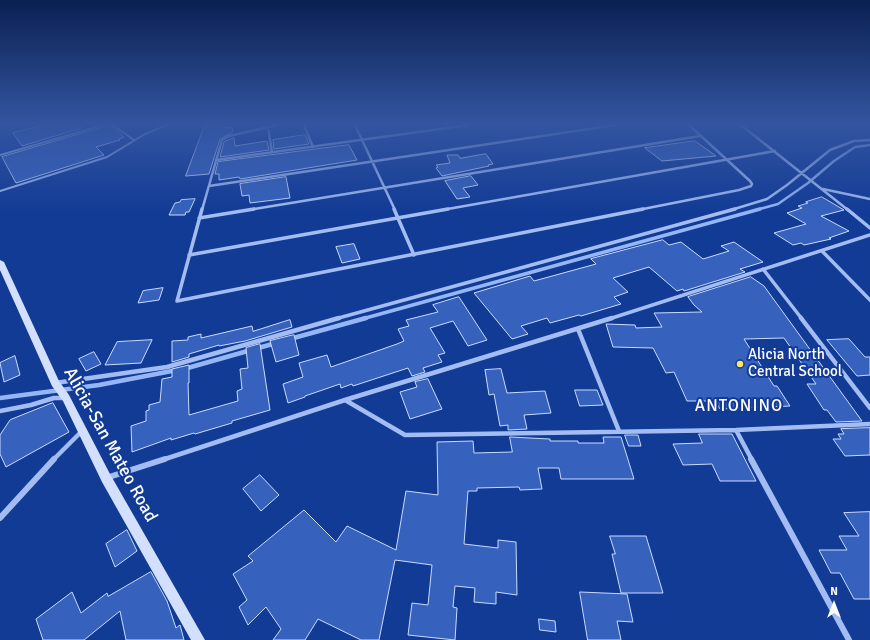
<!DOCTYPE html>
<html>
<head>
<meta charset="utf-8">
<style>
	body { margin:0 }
	#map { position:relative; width:870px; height:640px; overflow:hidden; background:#123b96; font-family:Signika,sans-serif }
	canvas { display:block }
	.north { position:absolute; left:814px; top:584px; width:40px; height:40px; -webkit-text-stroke:3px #123b96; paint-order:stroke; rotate:0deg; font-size:11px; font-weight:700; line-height:16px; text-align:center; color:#fff }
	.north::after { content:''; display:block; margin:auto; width:14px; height:18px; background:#fff; clip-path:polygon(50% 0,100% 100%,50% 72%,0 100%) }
</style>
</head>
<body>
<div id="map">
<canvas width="870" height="640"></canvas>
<div class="north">N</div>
</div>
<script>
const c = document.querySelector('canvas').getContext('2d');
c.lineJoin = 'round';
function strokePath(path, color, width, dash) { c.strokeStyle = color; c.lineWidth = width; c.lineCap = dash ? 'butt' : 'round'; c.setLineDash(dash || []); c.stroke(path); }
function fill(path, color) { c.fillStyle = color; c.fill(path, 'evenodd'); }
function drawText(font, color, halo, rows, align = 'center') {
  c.font = font + ' Signika,sans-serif'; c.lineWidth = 4; c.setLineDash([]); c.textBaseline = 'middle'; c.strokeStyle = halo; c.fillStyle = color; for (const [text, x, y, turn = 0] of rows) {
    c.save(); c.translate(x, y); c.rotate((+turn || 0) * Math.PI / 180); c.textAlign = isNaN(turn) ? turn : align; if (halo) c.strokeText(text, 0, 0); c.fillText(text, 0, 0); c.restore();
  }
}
strokePath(new Path2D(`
	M756,210L778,204L808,183L834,161L855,147L870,145`), '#95b6f6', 2.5);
strokePath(new Path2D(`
	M362,319L760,209`), '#95b6f6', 3.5);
strokePath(new Path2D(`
	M290,339L366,318
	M184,369L276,343
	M0,398L99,385L177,370`), '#95b6f6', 4.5);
const building = new Path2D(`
	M44,125H79L82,128L22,146L13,133Z
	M111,125L124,137L119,139L120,140L96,147L104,155L16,183L2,157Z
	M205,125H224L227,128L232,127L233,132L220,139L209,174L186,176Z
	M305,135L309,144L274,149L273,140Z
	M234,138L235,146L267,141L269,150L220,157L224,142Z
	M695,141L716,156L662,161L645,148Z
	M349,145L357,160L240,179L239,177L219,180V174H215L218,162Z
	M486,154L493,164L488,165L489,166L442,176L436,168L438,167L436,165L450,163L447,155H458L460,158Z
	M471,176L478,185L463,188L470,197L457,199L445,181Z
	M286,177L290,198L250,203L249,195L242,196L240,184Z
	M822,197L844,210L821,216L849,231L829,238L831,239L804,245L801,243L793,245L774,233L806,224L787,213L802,208L798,206L808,203L806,202Z
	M195,199L189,212H186L185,215H169L175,203L180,202L181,200Z
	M663,240L669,245L681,242L703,259L729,251L721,246L734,242L763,262L740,269L745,272L684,291L683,289L677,291L649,267L613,278L628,292L614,297L621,304L581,316L579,315L550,323L547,318L521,326L528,334L512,339L474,293L530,276L534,281L596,264L591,259Z
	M354,244L360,259L342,263L336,247Z
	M751,277L764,286L862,421L836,422L827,410H824L807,384H816L784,338L744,339L774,386H777L790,406L720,409L715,401H687L674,372L666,373L653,348L613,347L606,324L635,325L636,328L662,327L654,313L702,312L694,305L688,297Z
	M163,288L159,300L138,303L143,291Z
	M459,297L487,340L468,346L453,321L430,328L445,353L438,355L442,362L423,368L425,372L412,376L408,368L353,386L352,384L341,388L340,384L305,396V397L288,403L283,384L303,377L299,363L327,355L331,367L397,344L404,341L398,329L409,326L406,320L438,312L433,305Z
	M290,320L292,327L245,341L219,346V345L189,354V357L172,362V341L188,340V337L201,334V338L252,326L253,331Z
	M294,335L299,355L276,362L270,341Z
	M849,339L865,357H870V375L857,376L827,340Z
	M152,340L141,363L105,365L117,342Z
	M260,344L270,410L232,421V423L195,434L194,433L171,440V438L132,452L131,426L146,421V411L149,410V405L160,402L162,379L172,377V369L189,365V383H188L189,415L238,401L237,391L242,389L240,369L248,368L246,348Z
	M94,352L101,364L86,371L79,359Z
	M15,356L20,375L4,382L0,363Z
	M501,369L507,393L545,391L551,413L524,415L527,429L508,430V425L500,426L494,394L489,395L485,370Z
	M428,379L442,409L410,419L400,392L417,387L415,382Z
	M575,390H597L603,405L580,406Z
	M53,403L69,432L6,467L0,454V435L10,420Z
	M870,428V455L845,456L833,439H841L838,434H844L841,429Z
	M699,434H732L756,481H720L712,464L683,465L673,444L702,443Z
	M625,435H638L641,446H629Z
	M510,437L550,439V441H578V443H604L603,437H621L634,479H561L559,468H538L542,489L520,490L519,487L477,488V491H468L464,544L498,548V540L516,542L517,595L496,592V604L474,602L475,588L455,586L453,607L457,608L455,640L408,635L412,603L428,605L432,565L395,560L379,640H361L318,619L305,640H273L281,629L266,607L248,625L239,607L247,600L233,574L253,561L248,556L304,510L336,542L347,526L396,550L406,491L438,495L437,442L473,441L474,453L512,452Z
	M260,475L279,495L261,511L243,489Z
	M870,512V599H854L840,573H831L819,550H847L839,536H859L844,513Z
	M127,530L137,551L115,567L106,544Z
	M610,536H646L663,593H621L612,554H615Z
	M151,572L167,601L176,628L180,625L184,640H126L120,611L84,640H43L36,619L72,592L81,613L107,593L108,596Z
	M580,592L627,594L633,622L617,621L621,640H588Z
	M539,619L555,621L556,632L540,630Z`);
fill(building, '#3662bd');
strokePath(building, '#cadbfd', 1);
strokePath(new Path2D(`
	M113,125L134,140
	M0,155L103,125
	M0,191L107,157L145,134L167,125`), '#a3bdf3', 2);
strokePath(new Path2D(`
	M304,125L313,147
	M355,125L395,210
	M741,125L848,210
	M268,127L272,152
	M216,160L468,125
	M209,186L615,125
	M823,189L870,199
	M202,210L222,140L229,136L277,125
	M248,210L700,136
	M442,210L775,151
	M638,210L739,190L751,186L752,184L750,181L689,125
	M731,210L767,199L787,185L830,150L854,141L870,140`), '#a3bdf3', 2.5);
strokePath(new Path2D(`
	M202,209L177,301L643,209
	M394,209L414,255
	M847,209L870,228
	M199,218L254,209
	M822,251L870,300
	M189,255L448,209
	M763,269L802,319
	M335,319L735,209
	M609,319L870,235`), '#a3bdf3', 3.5);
strokePath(new Path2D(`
	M801,318L870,408
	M578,329L619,431
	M55,383L167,367L339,318
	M345,400L405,435L736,430L870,424
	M0,411L31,405L54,398H66
	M736,430L752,460
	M53,460L82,431
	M162,460L345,400L612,318`), '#a3bdf3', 4.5);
strokePath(new Path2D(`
	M751,459L849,640
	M106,478L165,459
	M0,518L54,459`), '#a3bdf3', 6);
fill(new Path2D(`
	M0,260L4,262L59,381L69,395L110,474L205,640H191L102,482L63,401L52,386L0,270Z`), '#d2dffd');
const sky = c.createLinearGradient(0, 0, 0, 214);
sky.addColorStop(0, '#0a2052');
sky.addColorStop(0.58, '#3355a0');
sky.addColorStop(1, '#3355a000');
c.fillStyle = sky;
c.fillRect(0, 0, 870, 214);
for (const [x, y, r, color] of [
	[740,364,4,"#ffe665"]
]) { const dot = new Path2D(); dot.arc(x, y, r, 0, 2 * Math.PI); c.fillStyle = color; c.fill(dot); strokePath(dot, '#123b96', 1.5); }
drawText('15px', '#fff', '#123b96', [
	["Alicia North",748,355],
	["Central School",748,372]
], 'left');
c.letterSpacing = '1px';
drawText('17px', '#fff', '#123b96', [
	["ANTONINO",739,407]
]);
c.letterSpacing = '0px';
drawText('18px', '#fff', '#123b96', [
	["Alicia-San Mateo Road",110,445,61]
]);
</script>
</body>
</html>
